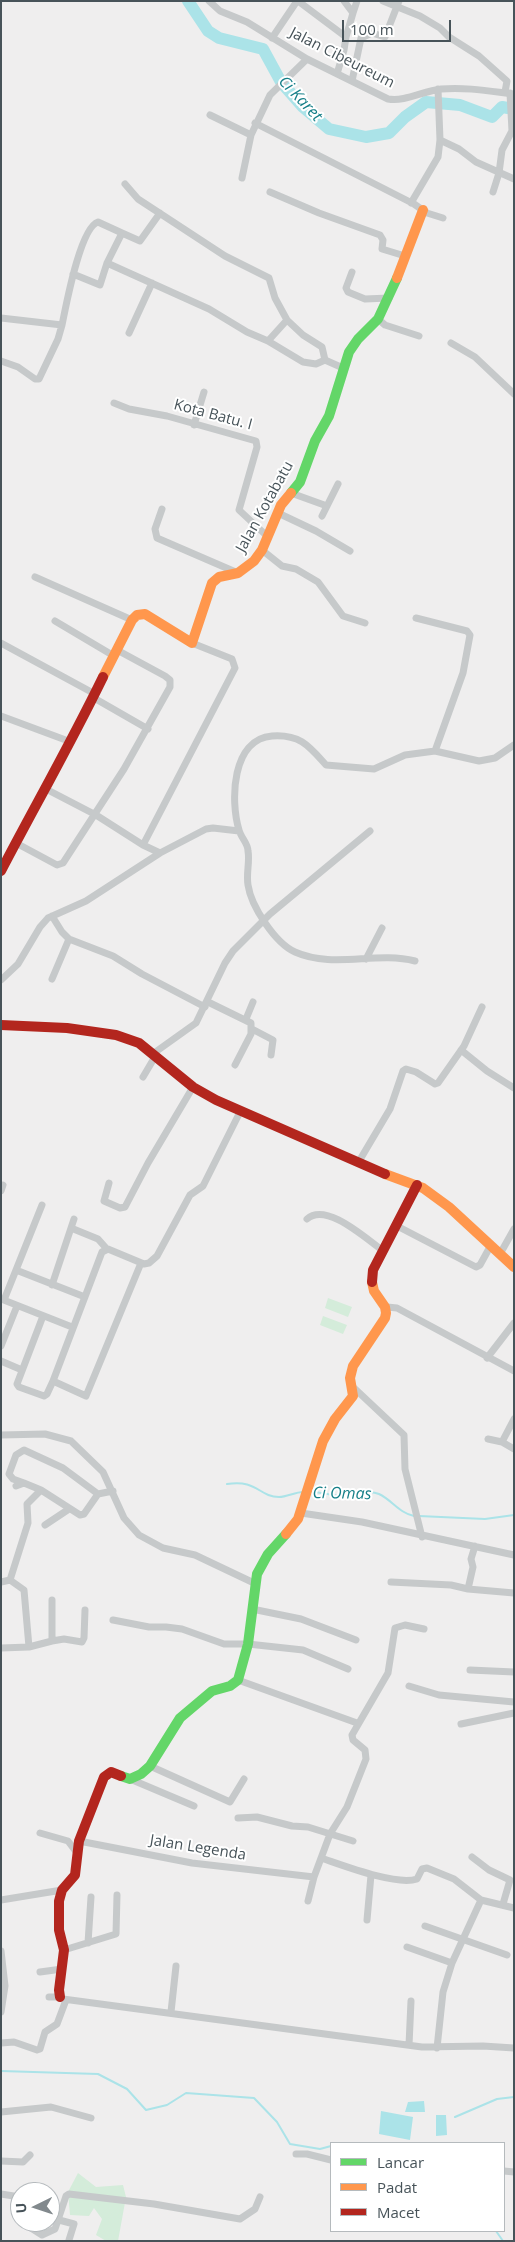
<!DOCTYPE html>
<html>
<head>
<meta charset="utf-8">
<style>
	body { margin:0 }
	#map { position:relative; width:515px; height:2242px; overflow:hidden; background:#efeeee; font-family:"Open Sans",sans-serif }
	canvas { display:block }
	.frame { position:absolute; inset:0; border:2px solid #475359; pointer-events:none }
	.legend { position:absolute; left:330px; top:2142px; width:175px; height:90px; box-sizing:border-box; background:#fff; border:1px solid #b5babd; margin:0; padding:6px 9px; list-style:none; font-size:15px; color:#475359 }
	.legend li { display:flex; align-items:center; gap:10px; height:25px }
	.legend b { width:25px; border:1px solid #b5babd }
	.north { position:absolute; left:10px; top:2182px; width:50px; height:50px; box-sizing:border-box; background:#fff; border:1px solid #b5babd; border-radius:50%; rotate:266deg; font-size:14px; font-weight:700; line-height:20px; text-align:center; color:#475359 }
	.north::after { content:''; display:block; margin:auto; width:18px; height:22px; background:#82898d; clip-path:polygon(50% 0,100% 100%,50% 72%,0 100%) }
	.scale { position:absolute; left:342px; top:20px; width:109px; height:22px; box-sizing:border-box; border:2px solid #475359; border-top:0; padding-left:6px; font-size:15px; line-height:18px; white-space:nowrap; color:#475359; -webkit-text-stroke:4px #fff; paint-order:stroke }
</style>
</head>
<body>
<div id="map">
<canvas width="515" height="2242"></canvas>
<div class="frame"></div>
<ul class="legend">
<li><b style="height:6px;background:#63d668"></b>Lancar</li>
<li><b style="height:6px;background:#ff974d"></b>Padat</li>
<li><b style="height:6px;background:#b3261e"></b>Macet</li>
</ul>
<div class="north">U</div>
<div class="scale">100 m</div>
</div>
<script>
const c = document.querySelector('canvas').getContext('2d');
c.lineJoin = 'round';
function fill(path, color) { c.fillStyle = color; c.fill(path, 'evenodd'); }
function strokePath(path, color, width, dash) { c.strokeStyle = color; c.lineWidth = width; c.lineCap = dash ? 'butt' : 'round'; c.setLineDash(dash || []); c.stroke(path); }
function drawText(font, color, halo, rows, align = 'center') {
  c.font = font + ' "Open Sans",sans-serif'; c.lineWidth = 4; c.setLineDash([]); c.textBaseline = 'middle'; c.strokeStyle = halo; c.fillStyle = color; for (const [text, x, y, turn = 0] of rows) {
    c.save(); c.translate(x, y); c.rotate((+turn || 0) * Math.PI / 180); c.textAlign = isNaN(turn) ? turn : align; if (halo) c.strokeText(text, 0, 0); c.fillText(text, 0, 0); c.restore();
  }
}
fill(new Path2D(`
	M328,1298L352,1307L348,1317L325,1308Z
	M323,1316L347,1325L343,1334L320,1325Z
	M78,2173L96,2187L123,2185L126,2197L118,2241H106L96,2235L102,2219L94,2208L89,2216L70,2215L68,2192Z`), '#d4ecda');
fill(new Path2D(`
	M424,2101L425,2112H405L408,2102Z
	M381,2111L413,2117L410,2140L379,2134Z
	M436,2115H446L447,2135L436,2136Z`), '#abe3e8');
strokePath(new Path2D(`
	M227,1484C257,1479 259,1497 279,1497C287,1497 295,1492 303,1492
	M310,1492C325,1492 338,1498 353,1496C362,1494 369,1490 379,1494C392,1500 399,1513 414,1516
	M419,1516L485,1519L514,1515
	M1,2071L98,2074L127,2089L146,2110L167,2105L186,2093L254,2098L277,2122L290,2144L320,2149L331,2146
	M455,2117L497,2099L514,2097
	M496,2231L503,2241`), '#abe3e8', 2);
strokePath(new Path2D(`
	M188,1L208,31L219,38L263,49L281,82L303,107L329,129L366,137L389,133L405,117L426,102L460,105L492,117L502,107L514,109`), '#abe3e8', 12);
strokePath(new Path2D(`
	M209,1L220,11L247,22L307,59L388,99C405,102 423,91 441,89C466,87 489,91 514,94
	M298,1L346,37L344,50L337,74
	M344,1L353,13L346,37
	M383,1L420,16L440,28L449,37L479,56L507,81L505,92
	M353,13L357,1
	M272,38L297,1
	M352,81L361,38L372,33L385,37L399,1
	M210,115L251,135L270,95L307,59
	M255,123L414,204L427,213L443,218
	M440,140L459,149L476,162L514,179
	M242,178L251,135
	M125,184L138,199L225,256L269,278L275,298L287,320L303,335L322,347L325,360
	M270,192L319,213L380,235L383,240L382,249L405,256
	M493,192L499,173L502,150L512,131L510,93
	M411,203L438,157L440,140L438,89
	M122,233L140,241L160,213
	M107,263L209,309L247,332L268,341L303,362L316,364L325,360L343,368
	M352,272L346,288L348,292L365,299L389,298
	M1,318L62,325C66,306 80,228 98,222L122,233L107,263L100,285L73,274
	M378,319L385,325L419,336
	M129,333L152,283
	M268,341L287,320
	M451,343L475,357L514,394
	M1,361L18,367L35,379H39L58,339L62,325
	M114,403L129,409L167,416L256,441L257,447L239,510L268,537
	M194,425L204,392
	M291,493L327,506L322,516
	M327,506L338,484
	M162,509L155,529L157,538L238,573
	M278,513L316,531L350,551
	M262,550L282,566L296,569L318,582L343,616L365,623
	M35,577L132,620
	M416,618L467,631L470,635L463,673L435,751
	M55,621L114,656
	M1,643L95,694
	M94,698L148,729
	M1,716L71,742
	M44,788L96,815L143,845L160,853
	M16,843L57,865L63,863L124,769L170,687V680L165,676L117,650
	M143,845L235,668L232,659L192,643
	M52,916L62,932L69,939L113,956L142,974L205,1007
	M366,959L382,928
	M415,961C376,951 333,969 295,952C275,943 251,906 248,885C246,873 250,862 248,851C248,843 241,838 239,830C230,800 232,739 272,736C300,734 309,746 326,765L374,769L405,755L435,751L479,761L495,758L514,745
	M52,979L69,939
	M1,980L18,964L40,927L48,918L86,901L160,853L206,829L213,828L239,831
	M208,1002L251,1023V1034L235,1065
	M246,1019L253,1002
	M252,1029L273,1040L271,1055
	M461,1050L487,1071L514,1088
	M154,1053L196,1023L225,963L233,951L270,914L370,831
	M143,1077L156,1055
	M358,1163L390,1109L403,1071L406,1069L416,1072L435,1084L438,1083L464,1046L482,1007
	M109,1183L104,1201L120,1208L125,1207L148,1163L193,1087
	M1,1191L3,1185
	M307,1219C326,1202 365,1238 382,1250
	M397,1226L476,1267L480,1265L491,1245
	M71,1228L98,1239L106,1248
	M500,1254L514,1229
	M16,1270L85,1297
	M52,1285L74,1219
	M1,1299L72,1327
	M4,1300L42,1205
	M387,1307L397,1308L514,1371
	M43,1316L17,1384L19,1387L44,1396L47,1394L53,1381L102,1252L108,1249L144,1264L149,1263L157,1256L190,1195L203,1186L240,1112
	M1,1346L17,1306
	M487,1358L514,1323
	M1,1361L22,1370
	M53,1381L86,1396L141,1263
	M353,1387L404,1435L405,1469L422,1537
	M1,1435L45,1434L71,1441L103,1472L124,1518L139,1535L163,1548L195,1555L254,1583
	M488,1439L502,1442L514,1449
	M502,1442L514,1419
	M24,1483L13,1479L9,1474L16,1455L24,1450L63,1468L98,1494
	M16,1486L24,1483L41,1490
	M301,1513L362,1522L514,1555
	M45,1525L69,1509
	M10,1580L28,1523L27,1504L41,1490L80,1515L84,1514L98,1494L113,1491
	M1,1582L10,1580L24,1590L29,1647
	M391,1582L451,1585L468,1589L473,1567L471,1559L475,1546
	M468,1589L514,1593
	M252,1609L301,1619L356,1640
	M113,1620L149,1627H166L182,1629L224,1644H248L303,1650L348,1669
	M52,1641L64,1639L82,1642L84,1638L85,1610
	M1,1648L29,1647L52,1641V1600
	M470,1670L514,1672
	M238,1680L357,1723
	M409,1686L439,1695L514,1702
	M461,1724L514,1713
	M150,1766L230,1802L244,1779
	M130,1779L194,1806
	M238,1818L257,1817L292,1826L308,1827L353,1841
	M40,1833L68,1841L77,1853
	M79,1841L192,1863L314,1877
	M472,1857L489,1870L510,1880L503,1904
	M321,1858C342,1865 396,1886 417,1879L422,1869L427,1868L454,1879L481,1900L514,1908
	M1,1900L62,1890
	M308,1901L314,1877L330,1834L347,1807L366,1759L365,1750L353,1740L352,1735L388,1673L395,1628L405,1625L424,1629
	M367,1920L371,1875
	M425,1926L507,1955
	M88,1943L91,1897
	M407,1947L452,1963
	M64,1950L116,1934L117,1895
	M1,1951L5,1986L1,2012
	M40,1972L62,1969
	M49,1997H60L63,1999L422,2047L483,2046L514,2048
	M171,2012L176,1966
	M1,2043L14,2042L37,2050L40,2049L45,2032L57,2024L66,2000
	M409,2045L411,2001
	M437,2048L443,1992L452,1963L481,1900
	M1,2112L51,2107L91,2118
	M296,2154H307L331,2160
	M1,2161L23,2162L30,2155
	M504,2171L514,2172
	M1,2194L20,2197
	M59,2220L74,2224L69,2240
	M30,2222L31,2228L42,2235L55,2229L66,2196L69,2194L154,2204L240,2219L255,2209L260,2197`), '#c6c9ca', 7);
strokePath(new Path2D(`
	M291,493L300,482L315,441L329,416L349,352L358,339L378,319L397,278
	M121,1776L130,1779L141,1774L150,1766L180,1718L212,1691L230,1686L238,1680L248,1644L257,1574L268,1554L286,1534`), '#63d668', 10);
strokePath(new Path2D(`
	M397,278L423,210
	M103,677L132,620L137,615L145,614L192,643L212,583L219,577L238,573L254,561L262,550L281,505L291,493
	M385,1174L423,1188L449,1207L514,1267
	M286,1534L298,1519L323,1441L335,1419L353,1396L350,1378L353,1366L385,1318L386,1313L385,1307L374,1291L372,1282`), '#ff974d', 10);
strokePath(new Path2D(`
	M1,871C35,806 71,743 103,677
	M1,1025L67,1028L116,1035L139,1043L193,1087L216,1100L385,1174
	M372,1282L373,1270L417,1185
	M60,1997L59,1990L64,1950L59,1930V1901L62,1890L75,1875L79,1841L104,1777L111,1772L121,1776`), '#b3261e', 10);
drawText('15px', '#475359', '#fff', [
	["Jalan Cibeureum",342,58,27],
	["Kota Batu. I",213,415,15],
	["Jalan Kotabatu",265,507,-61],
	["Jalan Legenda",198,1848,9]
]);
drawText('italic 16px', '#157f88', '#fff', [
	["Ci Karet",300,99,47],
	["Ci Omas",342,1494,1]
]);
</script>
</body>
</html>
